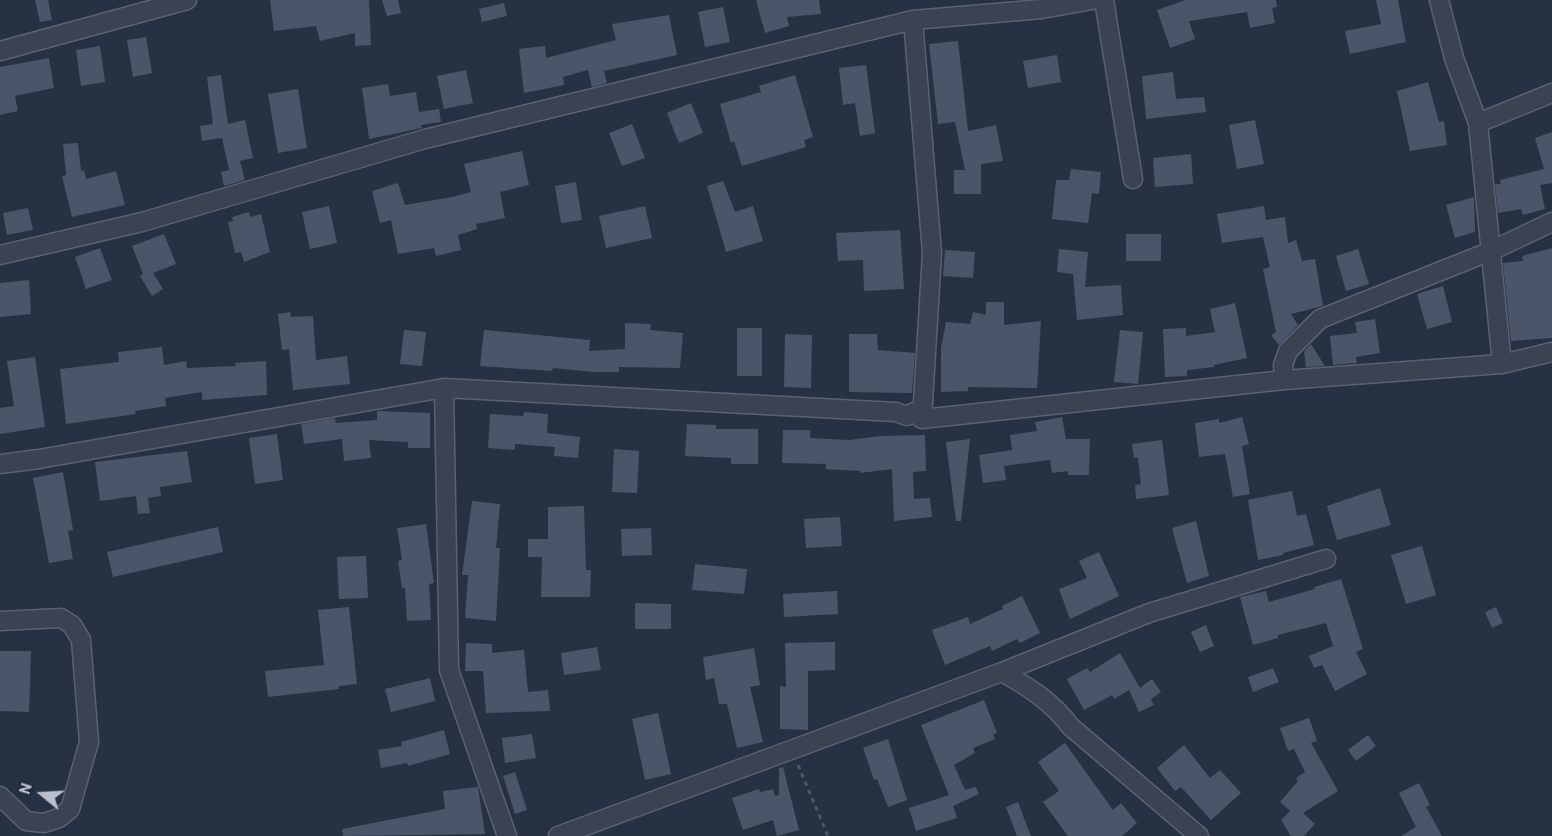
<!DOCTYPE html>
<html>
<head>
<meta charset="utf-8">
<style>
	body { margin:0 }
	#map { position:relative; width:1552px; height:836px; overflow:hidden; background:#273144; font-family:Barlow,sans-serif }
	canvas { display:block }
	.north { position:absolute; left:12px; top:764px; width:60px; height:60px; -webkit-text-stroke:4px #202839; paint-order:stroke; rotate:288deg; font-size:16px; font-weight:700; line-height:24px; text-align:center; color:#b9bfcd }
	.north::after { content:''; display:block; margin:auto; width:21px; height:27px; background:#b9bfcd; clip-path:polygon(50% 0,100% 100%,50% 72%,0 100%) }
</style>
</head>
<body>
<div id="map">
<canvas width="1552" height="836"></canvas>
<div class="north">N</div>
</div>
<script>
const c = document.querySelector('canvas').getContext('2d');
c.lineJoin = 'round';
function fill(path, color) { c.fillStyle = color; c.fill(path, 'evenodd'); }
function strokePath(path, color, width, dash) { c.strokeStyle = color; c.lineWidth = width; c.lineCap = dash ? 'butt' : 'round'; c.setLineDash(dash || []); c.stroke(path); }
fill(new Path2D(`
	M35,0H48L52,20L40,22Z
	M270,0H369L371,45L355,46V33L320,41L316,26L274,31Z
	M382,0H398L401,13L387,16Z
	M756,0H819L821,14L787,17L789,26L765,33Z
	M1186,0H1276L1277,7L1272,8L1275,23L1250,28L1247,12L1189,21L1195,39L1170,48L1157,10Z
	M1376,0H1398L1406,42L1350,54L1345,31L1381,24Z
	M504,3L507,16L482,22L479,9Z
	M723,7L730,42L705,47L698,12Z
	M669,15L677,55L604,71L607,83L592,87L588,70L563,77L564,85L524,93L519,49L545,46L546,58L616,40L612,24Z
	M146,37L152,73L133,77L127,40Z
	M958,41L968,131L996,125L1003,161L981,164V194H954V170H965L955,122L938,124L929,44Z
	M100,46L105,82L81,86L76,50Z
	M1057,55L1061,82L1028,88L1023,61Z
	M49,58L54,88L15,96L18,111L0,115V67Z
	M866,65L875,133L860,136L855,103L843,105L839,68Z
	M466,70L473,103L444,109L437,76Z
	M1173,72L1176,99L1204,97L1206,112L1146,119L1142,76Z
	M221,75L228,124L245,120L253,158L240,161L245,180L224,186L221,172L229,170L222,138L202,141L200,126L213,124L207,77Z
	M795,75L813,137L804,140L806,147L742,166L734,141L731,143L720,104L761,92L759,86Z
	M1428,82L1439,122L1444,121L1447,145L1410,151L1397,91Z
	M388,84L390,96L416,92L419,112L439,109L441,122L421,125L422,128L369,139L362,88Z
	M298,89L307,148L278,153L268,94Z
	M691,103L703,133L679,143L667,113Z
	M1255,120L1264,164L1237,169L1229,125Z
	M632,124L645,158L622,166L609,133Z
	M1552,132V183L1540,185L1545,209L1523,215L1521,209L1498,213L1495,184H1501L1500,180L1544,169L1535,138Z
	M78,143L81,171L84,170L86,179L116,171L125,205L72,217L62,176L66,175L63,144Z
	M522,151L529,185L500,192L505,218L476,224L477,229L458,235L461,250L436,256L434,248L398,254L391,220L380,223L372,191L398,183L405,205L452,197L471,192L464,164Z
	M1191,154L1193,184L1155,187L1153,158Z
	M1071,169L1101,172L1099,194L1092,193L1088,223L1052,219L1056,180H1069Z
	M723,181L735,212L753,206L763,241L726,252L707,186Z
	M576,182L582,220L561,223L555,186Z
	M1474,197L1475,232L1455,238L1446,205Z
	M329,206L337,243L310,249L302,212Z
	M645,206L652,238L606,248L599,216Z
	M1264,206L1266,220L1285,217L1288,243L1296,240L1302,261L1315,259L1323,306L1291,314L1298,325L1279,345L1271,335L1276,332L1263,269L1270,267L1263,237L1222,243L1217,214Z
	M28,208L33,230L7,235L3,213Z
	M249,212L250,217L261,214L270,252L244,262L241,252L235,253L228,222L233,221L232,217Z
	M900,230L904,289L864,291L863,260L838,261L836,233Z
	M164,234L176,264L153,273L163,289L152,296L140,276L143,274L132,246Z
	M1126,234H1161V261H1126Z
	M100,248L112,280L86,289L75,257Z
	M1552,248V338L1511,341L1503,263L1523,261L1522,256Z
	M1059,249L1088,252L1085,287L1121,285L1123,315L1077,320L1073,274L1057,272Z
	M1358,249L1369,284L1346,291L1336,256Z
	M945,250L975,252L973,278L943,276Z
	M29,280L31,314L0,317V283Z
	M1443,286L1452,322L1427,329L1417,294Z
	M986,302H1004V325L1041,321L1037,388L968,387V391L941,392V348L946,322L970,324L973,312L986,315Z
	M1235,303L1247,358L1214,365V367L1187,370V376L1165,377L1163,329L1186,328V336L1215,332L1210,309Z
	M290,312L291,317L313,316L316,360L347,356L350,384L293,390L289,349L282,350L278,314Z
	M1375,319L1380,353L1356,357L1357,363L1333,365L1330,336L1357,333L1355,322Z
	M625,323L651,324L650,330L683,333L680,368L619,367V372H593L553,368L552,371L480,366L484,330L590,340L589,351L625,349Z
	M737,328H762V376H737Z
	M404,330L426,332L422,366L400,364Z
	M1120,330L1143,332L1138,384L1114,382Z
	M785,334L812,335L811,388L784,387Z
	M849,334H877L878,350L915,353L912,393L849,392Z
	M1311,344L1325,366L1306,367L1304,351Z
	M162,347L164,365L186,361L187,368L236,366L235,363L266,361L267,395L202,400V392L165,398L166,406L135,411L136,414L66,424L60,369L119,362L118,352Z
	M35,357L45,427L0,434V408L14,406L7,361Z
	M377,411L430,413V448H408V442L369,440L371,458L344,461L342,439L304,444L301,424L335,418L336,423L377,420Z
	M524,412L548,414L547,433L580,437L578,458L554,456L555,447L515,444V450L488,448L490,414L523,416Z
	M1062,417L1066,439H1090L1089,475H1068V471L1052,473L1050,460L1004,466L1006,480L983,483L979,455L1012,450L1010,435L1037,431L1035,422Z
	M1242,417L1249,444L1242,446L1250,494L1233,497L1225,454L1199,457L1195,423L1219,419V423Z
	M687,424L716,425V429H758V464H731V458L685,456Z
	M783,430H810V438L849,440L880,436L925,435L926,471L913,472L914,499L930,498L932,517L894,521L892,469L860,473V471L826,469V464L782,463Z
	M277,434L283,480L255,484L249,438Z
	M970,439L961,521H956L946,442Z
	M1162,440L1169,495L1136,499L1135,485L1141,484L1138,458H1134L1132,444Z
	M614,449L639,451L637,493L612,492Z
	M187,451L192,482L160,487L161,496L148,498L150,513L138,514L136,496L100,501L95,462Z
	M63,472L73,530L68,531L73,559L49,563L33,478Z
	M1380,488L1391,525L1337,540L1327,506Z
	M1292,491L1297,516L1306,514L1314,545L1283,553V555L1258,560L1248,500Z
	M472,501L500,504L496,548H500L496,621L465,618L468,575H462Z
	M584,506L586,570H591L590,597H541L542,557H528V539H548V507Z
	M840,517L842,546L806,548L804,519Z
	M1196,521L1209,576L1187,583L1172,528Z
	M426,524L434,583L429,584L431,620L407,621L405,588H402L398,561L402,560L397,528Z
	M218,527L223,552L113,577L107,552Z
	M651,528L652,555L622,556L621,529Z
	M1422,546L1436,595L1406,604L1391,555Z
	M1099,552L1119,596L1070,619L1059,589L1087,578L1079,561Z
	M366,556L368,598L339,599L337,557Z
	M695,564L747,569L744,594L692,590Z
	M1341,579L1363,649L1356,652L1367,674L1335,691L1322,665L1314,668L1309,656L1333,646L1326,623L1278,635V638L1253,645L1240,597L1266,591L1269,602L1315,589L1314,587Z
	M837,591L838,614L784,617L783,594Z
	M1022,596L1040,633L1020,643L1017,639L992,651L990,646L945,665L932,630L968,617L970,624L1003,609L1002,606Z
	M635,603L671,604V629H635Z
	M349,607L357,684L339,686V689L268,697L265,671L324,665L318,610Z
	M1496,607L1503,623L1492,628L1485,612Z
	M1206,625L1214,646L1200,652L1191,632Z
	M835,642V670L808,671V730L780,729V686L786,687L785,643Z
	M466,643L492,644V653L524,650L528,692L548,690L550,711L486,713L483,671H465Z
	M597,647L601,670L564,675L561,653Z
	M754,648L760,685L750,687L763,742L737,748L727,704H719L714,678L706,680L703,657Z
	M0,651H31L29,712L0,711Z
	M1120,653L1140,688L1152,679L1161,692L1151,699L1154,705L1139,712L1129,690L1114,699L1112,695L1084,710L1067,679L1087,668L1090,672Z
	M1273,668L1279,682L1253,692L1248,677Z
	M430,678L435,701L391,712L385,689Z
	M984,700L997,733L993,734L995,739L973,748L975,753L954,765L965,790L976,787L979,794L953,806L957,818L916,831L909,808L949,795L921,725Z
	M658,713L671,774L645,780L632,719Z
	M1309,718L1317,741L1311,743L1338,791L1303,813L1315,824L1304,836H1291L1281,820L1290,811L1280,802L1298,781L1296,778L1305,772L1294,749L1288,751L1280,728Z
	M444,730L450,754L408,766L407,763L381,768L378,750L402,746L401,742Z
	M532,734L536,758L505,763L502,738Z
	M1368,735L1376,746L1356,761L1348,750Z
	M888,739L907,800L888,807L877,779L874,780L863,748Z
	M1065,743L1113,810L1121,803L1137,823L1122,836H1068L1043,802L1059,791L1038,762Z
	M1184,745L1210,778L1220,770L1241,793L1211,820L1181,787L1175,791L1157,768Z
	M783,767L799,830L777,836L773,820L743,830L732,798L759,789L760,792L773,789L775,796L779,795V768Z
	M515,772L527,810L515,814L503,776Z
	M1419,783L1430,805L1426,807L1442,836H1401L1416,827L1399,793Z
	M478,787L485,834L343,836L342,829L445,809L443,791Z
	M1018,802L1025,821L1031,836H1017L1006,807Z`), '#4b556a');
const street = new Path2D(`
	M1104,0L1133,179
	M1439,0L1454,58L1478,123L1502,364
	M0,51L187,0
	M1478,123L1552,93
	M0,255L142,222L425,139L913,20L1042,9L1092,0
	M1284,380L1283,365L1288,351L1320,319L1491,251L1552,222
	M444,388L449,670L507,836
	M922,419L1284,380L1502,364L1552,352
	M0,464L39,459L444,388L896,412L907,416L914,412L922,419L932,253L913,20
	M0,621L61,618L72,625L81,640L89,742L70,809L59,818L44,823L26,821L0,796
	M1002,672L1149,613L1326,559
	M558,836L1002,672C1030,688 1051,701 1071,727L1199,836`);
strokePath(street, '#5a6171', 21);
strokePath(new Path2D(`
	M798,765L828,836`), '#475c61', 3, [4.5, 4.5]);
strokePath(street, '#3b4353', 18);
</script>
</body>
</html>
